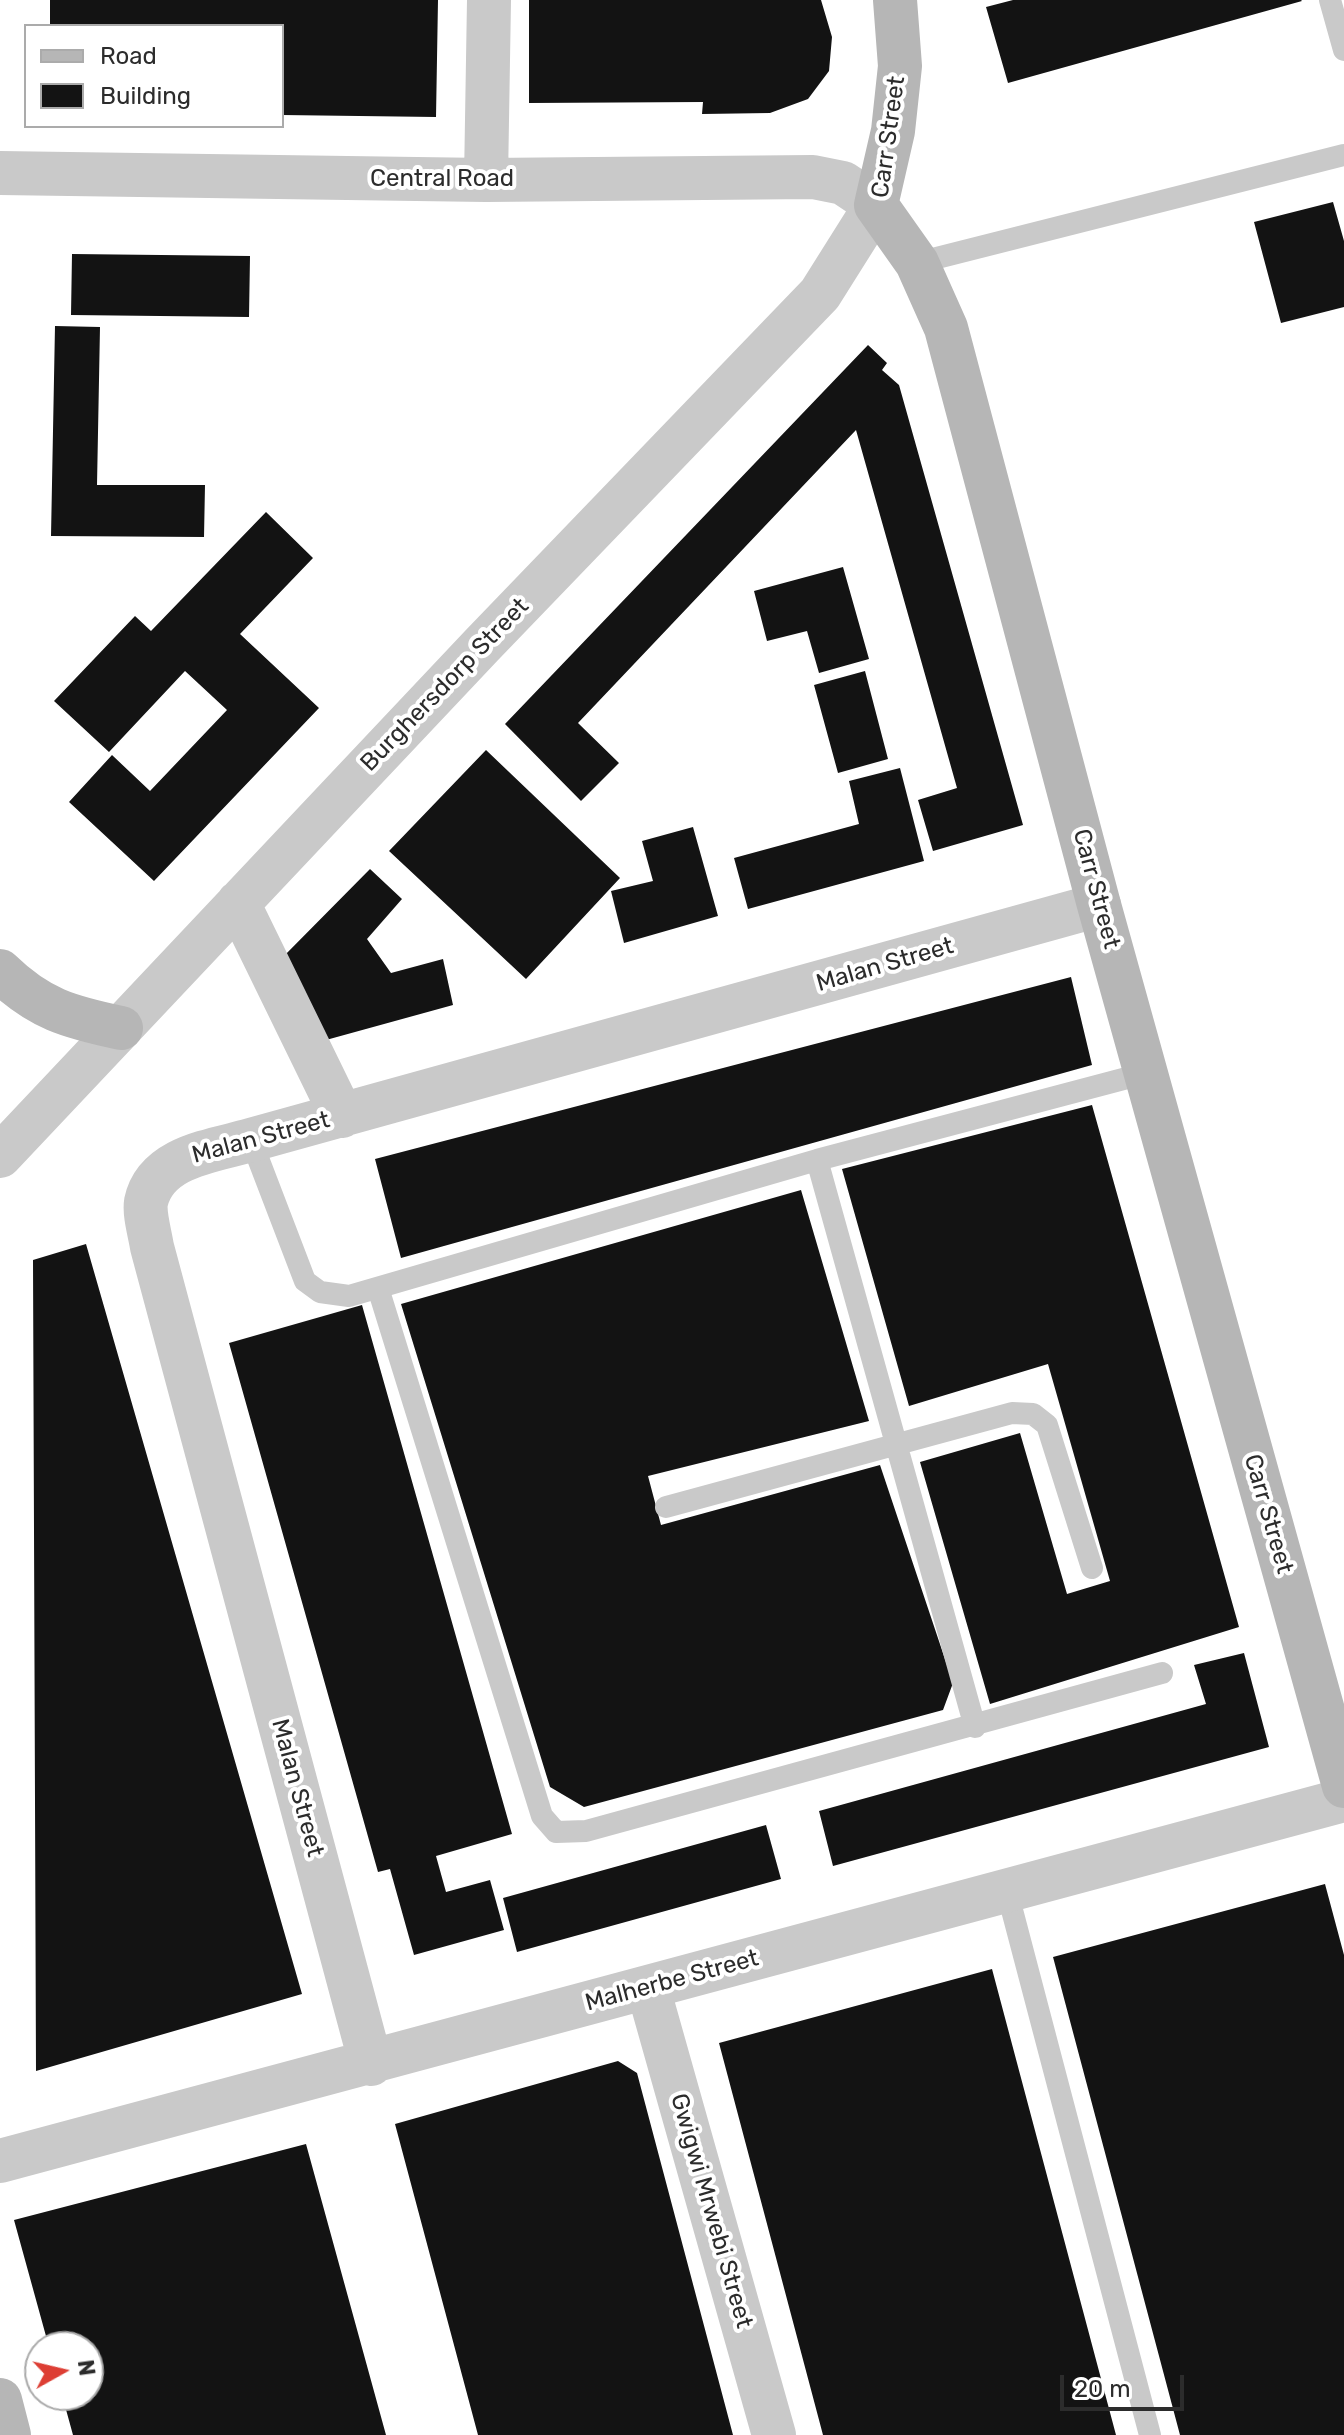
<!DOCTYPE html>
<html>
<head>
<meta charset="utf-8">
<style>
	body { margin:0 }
	#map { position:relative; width:1344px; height:2435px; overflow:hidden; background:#fff; font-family:Rubik,sans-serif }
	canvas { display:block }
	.legend { position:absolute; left:24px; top:24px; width:260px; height:104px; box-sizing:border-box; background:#fff; border:2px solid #ababab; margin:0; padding:10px 14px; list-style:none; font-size:24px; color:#2c2c2c }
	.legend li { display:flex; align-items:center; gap:16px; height:40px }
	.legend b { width:40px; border:2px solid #ababab }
	.north { position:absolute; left:24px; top:2331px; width:80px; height:80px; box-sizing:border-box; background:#fff; border:2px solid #ababab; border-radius:50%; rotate:82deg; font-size:22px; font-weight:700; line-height:32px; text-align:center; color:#2c2c2c }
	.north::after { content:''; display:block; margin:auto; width:28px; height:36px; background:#dd3e34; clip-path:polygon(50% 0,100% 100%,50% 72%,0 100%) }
	.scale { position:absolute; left:1060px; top:2375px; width:124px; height:36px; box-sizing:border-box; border:4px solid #2c2c2c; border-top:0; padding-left:10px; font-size:24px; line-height:28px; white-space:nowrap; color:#2c2c2c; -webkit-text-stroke:6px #fff; paint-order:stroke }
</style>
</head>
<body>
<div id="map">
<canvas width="1344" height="2435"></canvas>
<ul class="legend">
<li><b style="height:10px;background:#b6b6b6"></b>Road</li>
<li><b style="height:22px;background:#131313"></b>Building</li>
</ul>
<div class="north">N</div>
<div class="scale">20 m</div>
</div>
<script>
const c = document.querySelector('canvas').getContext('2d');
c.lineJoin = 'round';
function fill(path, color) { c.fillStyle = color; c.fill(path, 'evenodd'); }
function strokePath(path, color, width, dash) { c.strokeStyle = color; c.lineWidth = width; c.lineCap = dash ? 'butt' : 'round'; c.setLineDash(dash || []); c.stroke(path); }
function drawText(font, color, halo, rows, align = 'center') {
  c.font = font + ' Rubik,sans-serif'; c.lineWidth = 8; c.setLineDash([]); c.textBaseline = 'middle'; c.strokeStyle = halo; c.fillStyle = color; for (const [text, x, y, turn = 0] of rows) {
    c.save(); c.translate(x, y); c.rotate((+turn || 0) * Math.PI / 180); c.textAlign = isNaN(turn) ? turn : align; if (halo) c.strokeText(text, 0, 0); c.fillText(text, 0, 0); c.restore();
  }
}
fill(new Path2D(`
	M50,0H438L436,117L282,115V26H50Z
	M529,0H821L832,37L829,71L808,99L770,113L702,114L703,102L529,103Z
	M1013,0H1301L1302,1L1008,83L986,7Z
	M1333,202L1344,241V307L1281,323L1254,222Z
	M72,254L250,256L249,317L71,315Z
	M55,326L100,327L97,485H205L204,537L51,536Z
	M868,345L887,363L882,370L899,385L1023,825L933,851L918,800L957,788L856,430L578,723L619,763L581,801L505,724Z
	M266,512L313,558L240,634L319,708L154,881L69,802L112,755L150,791L227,710L185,671L109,752L54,701L135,616L151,631Z
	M843,567L869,659L819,673L807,631L767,641L754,591Z
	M865,671L888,759L838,773L814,685Z
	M486,750L620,878L526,979L389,851Z
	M900,768L924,861L748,909L734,858L859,824L849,781Z
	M693,827L718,916L624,943L611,891L653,881L642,841Z
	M370,869L402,899L367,939L391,973L443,959L453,1005L326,1040L281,959Z
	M1071,977L1092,1065L401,1258L375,1159Z
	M1092,1105L1239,1627L990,1704L920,1462L1020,1433L1067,1594L1110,1581L1048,1364L909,1406L842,1169Z
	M801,1190L869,1421L648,1476L661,1525L880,1465L953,1683L943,1710L584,1807L550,1787L401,1304Z
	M86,1244L302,1994L36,2071L33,1260Z
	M362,1305L512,1834L436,1856L446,1892L490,1880L504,1930L414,1955L390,1869L378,1872L229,1343Z
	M1244,1653L1269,1747L833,1866L819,1811L1206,1704L1194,1665Z
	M766,1825L781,1879L517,1952L503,1898Z
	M1325,1884L1344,1955V2435H1180L1053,1957Z
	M992,1969L1116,2435H823L719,2043Z
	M618,2061L637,2073L733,2435H478L395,2124Z
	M306,2144L386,2435H73L62,2395H88V2347H49L14,2220Z`), '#131313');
strokePath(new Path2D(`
	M1330,0L1344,50
	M917,263L1344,155
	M251,1140L305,1281L320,1292L349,1296L817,1160L1146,1073
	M817,1160L975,1727
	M378,1288L542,1816L556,1832L586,1831L1162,1673
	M666,1507L1012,1413L1033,1414L1047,1425L1092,1568
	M1007,1891L1150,2435`), '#c9c9c9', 22);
strokePath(new Path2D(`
	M0,173L486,180L813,177L843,183L876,205L820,294L482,645L0,1156
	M486,180L489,0
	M238,903L342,1116
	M648,1988L774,2435
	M371,2064L152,1247C150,1234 144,1214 146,1202C156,1156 213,1151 251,1140L1099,905
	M0,2161L1344,1800`), '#c9c9c9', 44);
strokePath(new Path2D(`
	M895,0L900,66L893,131L876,205L917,263L946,328L1099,905L1344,1786
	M0,971C39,1009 69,1017 121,1028
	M0,2400L9,2435`), '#b6b6b6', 44);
drawText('24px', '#2c2c2c', '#fff', [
	["Carr Street",889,137,-82],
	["Central Road",442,179],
	["Burghersdorp Street",445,685,-46],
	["Carr Street",1096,889,75],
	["Malan Street",885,965,-16],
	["Malan Street",261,1138,-15],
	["Carr Street",1268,1514,74],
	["Malan Street",297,1788,75],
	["Malherbe Street",672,1981,-15],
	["Gwigwi Mrwebi Street",711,2211,74]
]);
</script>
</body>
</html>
